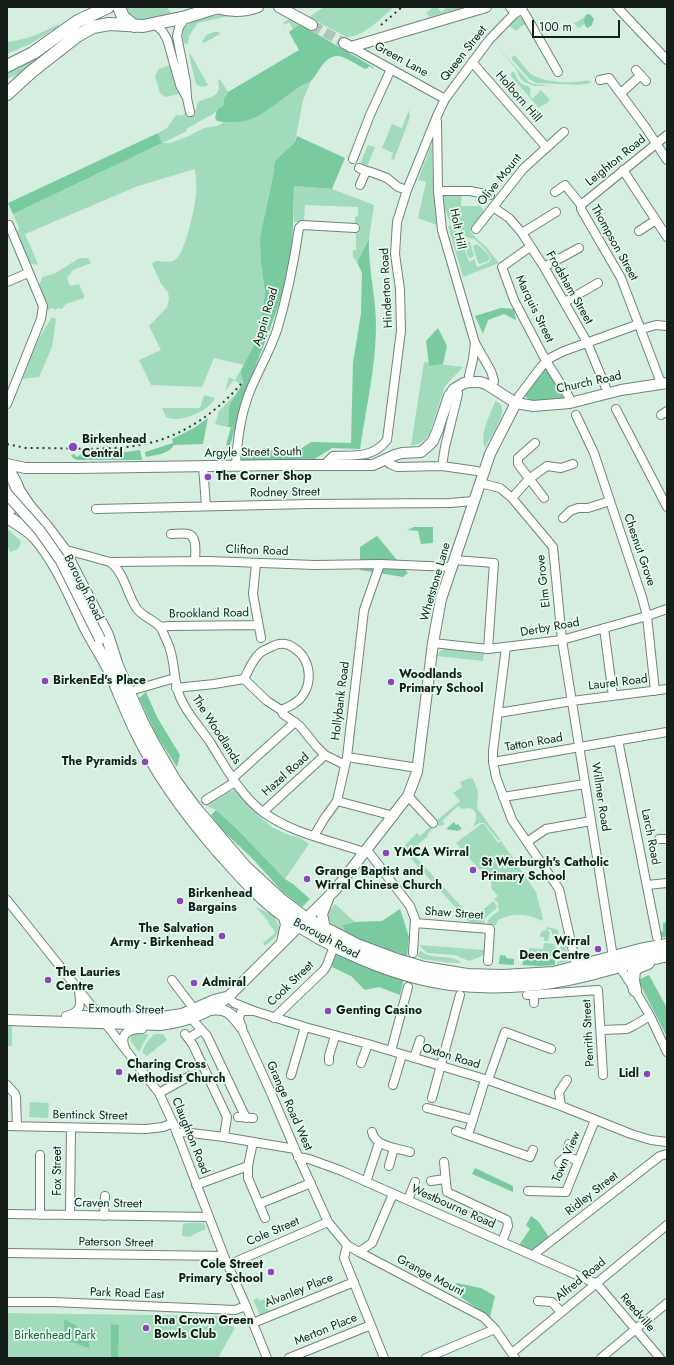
<!DOCTYPE html>
<html>
<head>
<meta charset="utf-8">
<style>
	body { margin:0 }
	#map { position:relative; width:674px; height:1365px; overflow:hidden; background:#d6eee0; font-family:Jost,sans-serif }
	canvas { display:block }
	.frame { position:absolute; inset:0; border:8px solid #161e19; pointer-events:none }
	.scale { position:absolute; left:532px; top:20px; width:88px; height:18px; box-sizing:border-box; border:2px solid #161e19; border-top:0; padding-left:5px; font-size:12px; line-height:14px; white-space:nowrap; color:#161e19; -webkit-text-stroke:3px #e3fced; paint-order:stroke }
</style>
</head>
<body>
<div id="map">
<canvas width="674" height="1365"></canvas>
<div class="frame"></div>
<div class="scale">100 m</div>
</div>
<script>
const c = document.querySelector('canvas').getContext('2d');
c.lineJoin = 'round';
function fill(path, color) { c.fillStyle = color; c.fill(path, 'evenodd'); }
function strokePath(path, color, width, dash) { c.strokeStyle = color; c.lineWidth = width; c.lineCap = dash ? 'butt' : 'round'; c.setLineDash(dash || []); c.stroke(path); }
function drawText(font, color, halo, rows, align = 'center') {
  c.font = font + ' Jost,sans-serif'; c.lineWidth = 3.5; c.setLineDash([]); c.textBaseline = 'middle'; c.strokeStyle = halo; c.fillStyle = color; for (const [text, x, y, turn = 0] of rows) {
    c.save(); c.translate(x, y); c.rotate((+turn || 0) * Math.PI / 180); c.textAlign = isNaN(turn) ? turn : align; if (halo) c.strokeText(text, 0, 0); c.fillText(text, 0, 0); c.restore();
  }
}
fill(new Path2D(`
	M124,7H167L171,13L169,14C160,16 142,22 134,19C129,17 127,12 124,7Z
	M324,7H394C381,18 364,37 346,37L309,17Z
	M433,7H437L441,12L447,7H465L430,17L426,13Z
	M221,14L239,15V16L223,17L198,23L189,36L188,44L184,43C183,39 182,34 183,30C187,20 211,17 221,14Z
	M518,17L525,19L528,24L523,25L516,31L509,26Z
	M585,17V24L579,28L577,27L574,23Z
	M289,19L300,24L293,29L289,22L284,25L283,23Z
	M59,24V26L30,44L7,54V42C26,40 42,33 59,24Z
	M214,32H219L220,34L204,43L202,42L206,35Z
	M495,44L529,82L534,84L552,86H534L524,82L520,78L516,69Z
	M190,54L191,55L208,85C203,88 200,87 196,84L189,55Z
	M514,55C520,60 524,68 530,73C538,81 564,83 575,82C580,82 584,80 590,81L591,83L580,85L536,83L529,79L511,58Z
	M34,58L37,61L20,74L7,79V70Z
	M170,65L179,94L165,97L160,93L155,76L159,69Z
	M513,71C516,74 517,79 520,82C526,88 533,84 530,95L532,99L541,90L550,100L543,106L542,105L539,108L510,75Z
	M220,79L228,92L225,95L224,105L213,114L186,129L187,131L163,143H170L189,136L204,128L217,126L224,122H235L269,109L301,85L311,81L303,100L295,142L275,161L261,264L265,293L259,336L244,365L214,358L202,387L151,385L139,360L161,350L149,326L167,307L169,299L168,292L161,284L152,264L156,261C163,261 172,264 177,258C186,249 195,207 196,194C197,185 196,177 195,169L138,186L25,234L38,264L36,265L30,263L17,232L19,228L13,214L162,143L158,133L167,128L176,115H179L182,116L185,113L196,110L198,102C210,96 222,98 218,81Z
	M409,110L410,117L394,160L391,159L393,153L382,148L392,124L402,128Z
	M368,145L375,147L367,167L360,164Z
	M431,146L432,147L433,184L437,225L418,218L426,182L421,180L420,181L418,180Z
	M294,186L332,189L374,205L369,239L357,262C353,257 352,256 353,250H356V234H355V230H360V225L355,224V217L358,216V207L305,205L304,222H294Z
	M442,193H462L461,206H480L486,212L470,232L486,247L499,263L463,277L448,226L451,225L457,233L466,241L465,250L469,262L475,259L476,265L478,267L489,262L491,258L490,255C485,250 480,243 474,239C471,238 467,238 465,236C450,228 443,209 442,193Z
	M468,242H470L474,256L469,259L467,253Z
	M477,244L489,255L490,258L488,261L480,264L478,263L473,246Z
	M83,258H88L91,263L73,270L67,278L70,286L79,284L84,295V298L66,304L62,309L58,308L55,310L53,308L47,310L39,287L42,277L54,274L78,259Z
	M52,317L56,319L52,347L39,377L22,379L39,338Z
	M424,362L463,367L445,386L429,435C424,441 419,446 411,445Z
	M241,370L243,378L242,386L234,380L225,391L229,377L235,380Z
	M236,394L229,408L228,427L215,424L219,411Z
	M204,395L215,398C210,411 178,424 166,417L162,408H200Z
	M495,401C498,402 501,404 502,407C505,416 489,440 485,448C479,432 491,415 495,401Z
	M7,529L20,540L21,543L18,549L10,552L7,545Z
	M445,648L484,653L483,661L437,656L440,651Z
	M470,778L473,779L478,792L477,808L500,839L499,841L484,823H479L473,827C479,816 477,805 462,809L458,806L442,821L445,824L440,826L435,822L460,801L453,793L462,787L460,782Z
	M235,789L256,813L273,828L289,835L300,838L309,844L285,879L235,827L216,810L205,805Z
	M481,824H484L498,843L501,841L536,892L543,918L542,921C527,913 513,913 498,920L496,925H487C488,917 493,915 499,911L498,903L494,899L498,896L491,888L492,884L456,843Z
	M431,826L433,828L427,835L428,836L415,847V850L412,853L473,919L493,901L497,906L496,909L485,918L484,924L470,923L403,850L404,846L417,833L420,836Z
	M335,904L355,922L342,925L348,936L329,924L328,912Z
	M256,907L275,916L280,931L273,939L265,946L263,943L275,933L273,929L268,923L269,922Z
	M548,927L558,930L559,936L564,937L565,942H563L562,939L559,938L555,939L554,941L551,930L545,929Z
	M545,930H548L550,933L548,941H544V937H540L541,932Z
	M544,943L554,944L556,948L554,957L531,955L532,953H529V948L543,949Z
	M419,945L484,950V954L480,957L469,961L455,955L427,953Z
	M561,945H565L569,960V961L557,964V962L562,960V958L559,957C557,952 560,949 561,945Z
	M421,951C432,961 451,953 461,963H453L422,959L418,957L419,952Z
	M7,1026H12V1046H7Z
	M134,1034H148V1035L139,1052L130,1040L131,1036Z
	M154,1034H163L167,1040L147,1056L142,1052L147,1042Z
	M30,1102L49,1103L48,1118L29,1117Z
	M186,1223H204L206,1229L192,1235L191,1237L182,1236L183,1224Z
	M258,1298L259,1301L264,1299L269,1311L261,1315H260L253,1300Z
	M7,1313L217,1316L235,1328L218,1358H7Z`), '#a1dbbb');
fill(new Path2D(`
	M587,14H590L594,19L592,25L588,28L586,27C584,22 583,17 587,14Z
	M300,24L373,67L374,69L369,66L368,68L365,69C359,66 344,56 338,56C324,56 320,71 312,80C309,83 303,84 299,87C286,96 263,116 248,120C242,122 235,122 230,122C226,122 221,122 217,121L215,118L217,110L224,105V98L228,92L299,50L289,32Z
	M158,133L162,143L13,214L8,203Z
	M297,136L345,158L332,189L294,186C293,211 294,235 290,259C284,297 268,333 255,368C245,394 237,420 230,446L226,445L231,427H228L229,408L231,402L243,383L241,370L259,336L265,293L261,264L260,238L272,182L275,161L295,142Z
	M369,239C368,268 376,297 376,325C376,366 366,408 360,449L332,448L313,460L247,462L241,460L243,450H299L311,442L351,443L353,363L361,313L362,273L357,262Z
	M501,308L514,309L516,320L504,314L488,320L483,334L475,316Z
	M438,328L447,346L443,364L429,366L426,341Z
	M545,368H548L566,397L564,399C552,400 530,407 524,394Z
	M208,418L203,444L174,445C169,454 156,455 146,457L145,452L173,443L172,439L194,428Z
	M140,450L142,460H77L73,458L71,455L74,454L77,457L81,454H112Z
	M414,527H433V543L421,544L418,531L407,530Z
	M377,536L408,573L403,577L360,570V547Z
	M146,692L157,717L180,755L177,767L157,736L139,698Z
	M216,810L235,827L285,879L293,884L310,899L302,907L282,891L251,857L222,830L211,815Z
	M454,822L456,825L458,824L462,829L457,831L446,829Z
	M400,909L409,937L407,956L348,936L342,925L355,922L382,921Z
	M667,922V937H662L660,933L663,931V923Z
	M333,950L404,978L400,995L379,987L365,990L351,976L332,967Z
	M500,955L506,956V958L514,959V965L499,964Z
	M531,958L553,959L555,961V965L540,966L522,965L523,961L524,959L531,960Z
	M649,975L667,1008V1037L638,980Z
	M475,1168L513,1186V1192L472,1174Z
	M531,1216L538,1221L549,1237L534,1251L519,1245L530,1229L526,1225Z
	M457,1283L481,1288L495,1296L490,1317L450,1290Z
	M64,1319L77,1326L73,1336L89,1340V1348L65,1340Z
	M111,1324L119,1325L118,1358H111Z`), '#7acaa0');
strokePath(new Path2D(`
	M312,25L344,43`), '#b0c4b8', 10, [10, 5]);
const minor = new Path2D(`
	M617,7L667,60
	M520,8L525,14L558,72
	M186,17L179,27L177,36L186,82L187,98L190,112
	M155,24L163,32L167,39L180,85L186,96
	M351,47L445,99
	M472,62L546,147
	M636,70L646,81
	M600,80L609,78L646,128L667,160
	M621,93L641,75
	M437,121L438,191L442,230L475,343L491,371L494,381L492,386
	M353,159L370,115L391,69
	M359,168L366,171L371,172L387,178L398,187L407,190
	M623,170L667,237
	M360,185L366,171
	M438,191H470L490,195
	M555,192L565,185L581,205
	M581,205V209L621,278L661,383
	M581,205L667,135
	M493,207L509,218L522,233L544,267L587,342L608,393
	M476,229L523,169L564,132
	M639,231L656,220
	M522,233L556,212
	M530,247L502,267L514,300L546,361L569,397L570,403
	M544,267L579,248
	M7,282L28,273
	M565,302L598,283
	M642,329L656,325L667,326
	M470,382L469,376L473,359L475,343
	M516,403L519,396L541,367L550,358L564,351L639,324
	M7,404L41,319L43,306L9,225
	M616,409L667,507
	M576,415L594,453L642,597L647,616L655,691
	M661,415L667,411
	M535,443L518,458V464L544,498
	M385,460L390,464L397,467L442,466L477,471
	M324,465L333,456C354,455 372,459 387,440L401,331L400,289L395,254L397,222L407,190L437,116L445,99L489,40L516,12
	M203,466L206,506
	M236,466C237,440 240,416 250,391C258,371 270,351 277,330C287,297 294,262 299,228L302,225L355,228
	M442,466L445,447L458,394L457,387
	M480,483L500,488L512,498L553,547L562,640L613,957L635,990L650,1016L667,1052
	M512,498L529,479L547,466L561,468L573,464
	M96,509L309,504L450,503L474,501
	M563,518L570,511L578,508H588L610,501
	M171,534C176,534 183,533 188,534C198,536 195,554 195,561
	M63,549L110,562L208,561L315,565L380,564L452,567
	M454,560L494,563L488,649
	M110,562C125,573 127,595 137,609C143,617 155,620 161,628C163,631 164,635 166,639C168,643 170,648 171,653C175,667 174,683 180,697C187,714 200,727 210,742C225,766 240,795 263,812C293,834 330,840 364,852
	M256,563L253,594L261,638
	M160,627L169,626L258,625
	M604,628L613,696
	M433,643L488,649L562,640L647,616L667,609
	M506,647L493,751V762L496,777L512,820L559,889L575,960
	M176,688L214,684L244,679
	M137,689L175,678
	M281,710C286,708 291,706 295,703C314,690 313,660 294,648C290,645 285,643 279,644C277,644 273,646 271,647C267,649 263,650 260,653C252,660 249,670 244,679L267,701L281,710L283,714L300,726L316,746L325,755L345,765
	M498,713L572,701L667,689
	M618,740L657,937
	M347,757L418,768
	M493,762L667,732
	M233,778L295,722
	M408,796L433,823
	M503,797L585,784
	M206,800L235,782
	M337,801L394,816
	M263,812L325,755
	M314,836L324,819L337,801L347,757L364,610L380,564
	M659,839H667
	M527,842L546,829L591,821
	M367,850L410,906L415,919L413,953
	M647,885L667,883
	M7,900L102,1019L159,1093L173,1123L224,1256L246,1306L267,1358
	M415,923L490,929L488,961
	M172,980L194,1009
	M527,995L598,990L603,1075
	M228,997L234,1003L254,1011L305,1027L368,1044L488,1080L561,1106L631,1134L651,1140L667,1142
	M534,1003V995
	M254,1011H244L241,1012L239,1018L241,1027L271,1093L295,1149L328,1222L347,1245L359,1252L483,1317L495,1329L515,1358
	M66,1016C82,1012 81,1005 79,991
	M191,1018L207,1036L246,1118
	M274,1018L324,970L327,965L334,946
	M601,1030L627,1029L633,1026L650,1016
	M185,1034L193,1045L227,1117L224,1137
	M189,1038L197,1033
	M125,1048C119,1033 129,1029 142,1029
	M391,1051L408,987
	M414,1058L420,1040
	M329,1061V1056L335,1036
	M361,1063L368,1044
	M291,1075L305,1027
	M488,1080L505,1032L551,1049
	M7,1085L15,1094L16,1097L17,1126
	M393,1085L402,1055
	M159,1093L190,1076
	M432,1098L460,995
	M561,1106L559,1092L567,1080
	M427,1108L473,1120
	M238,1117L253,1118
	M7,1126L146,1129L163,1127L173,1123
	M456,1131L530,1157L533,1150
	M372,1132C375,1147 398,1148 410,1152
	M177,1134L183,1132L224,1137L295,1149
	M468,1135L485,1080
	M253,1142L248,1166V1178L265,1218
	M40,1155V1215
	M567,1156L569,1144
	M298,1157L309,1159L342,1171L597,1284L660,1358
	M444,1162L447,1192L507,1220L508,1226L502,1242
	M559,1163L567,1156L578,1161
	M389,1166L394,1148
	M431,1181L445,1179
	M366,1182L379,1143
	M196,1185L248,1166
	M528,1191L566,1192L595,1120
	M408,1200L415,1182
	M259,1204L311,1183
	M7,1214L209,1217
	M70,1215L71,1128
	M104,1216L105,1196
	M347,1245L344,1258L384,1358
	M359,1252L372,1243L393,1194
	M7,1253L224,1256
	M533,1255L660,1156L667,1154
	M228,1265L328,1222
	M538,1301L552,1302L561,1312
	M7,1302H53L235,1310L246,1306
	M253,1323L354,1282
	M512,1353L667,1225
	M289,1358L371,1325
	M426,1358L495,1329
	M601,1358L667,1303`);
const major = new Path2D(`
	M279,7L312,25
	M511,7L516,12L522,7
	M216,8C230,12 244,12 258,7
	M344,43L351,47L486,7
	M7,464L25,468H75L282,465H373L395,455L402,453L421,452L427,447L433,441L438,429L449,396L454,389L464,383L470,382H480L486,384L516,403L533,406L570,403L621,390L667,383
	M325,929L322,914L328,899
	M282,942L286,924L283,915
	M210,1010C227,1008 231,1013 241,1027
	M76,1016L162,1017L182,1014L214,1000L226,997
	M7,1020L160,1025C185,1022 209,1014 228,997L335,890L408,796L417,772L433,643L441,599L490,454L516,403`);
const highway = new Path2D(`
	M119,7L123,17L134,26
	M7,66L33,53L78,21L108,7
	M7,94L31,72L77,36L93,27L109,24L143,26L186,17L218,7
	M7,469C16,482 28,501 7,510
	M18,490L28,505L48,529L63,549L107,635L117,666L142,722L154,745L175,781L195,808L245,867L280,899L305,918L357,945L397,960L424,968L467,975L503,976L554,973L640,950L667,945
	M7,517C17,523 28,529 36,538C56,561 71,596 84,624C92,640 102,655 110,671C119,692 127,713 137,733C158,776 187,815 218,851C238,873 258,897 282,914C327,947 395,977 451,984C476,987 502,987 527,985C566,982 603,971 641,960C649,958 658,958 667,955
	M635,990L633,981L634,971L638,967L648,963`);
strokePath(minor, '#6f8579', 10);
strokePath(major, '#6f8579', 12);
strokePath(highway, '#6f8579', 14);
strokePath(minor, '#fff', 8);
strokePath(major, '#fff', 10);
strokePath(highway, '#fff', 12);
strokePath(new Path2D(`
	M381,25L402,7
	M7,444L26,448H36C70,448 106,451 140,445C180,438 215,414 241,384`), '#303a34', 2, [2, 4]);
const majorBridge = new Path2D(`
	M7,494L40,531L61,561L100,639`);
strokePath(majorBridge, '#6f8579', 12, []);
strokePath(majorBridge, '#fff', 10);
for (const [x, y, r, color] of [
	[73,447,5,"#8c46b9"],
	[208,477,4,"#8c46b9"],
	[45,681,4,"#8c46b9"],
	[391,682,4,"#8c46b9"],
	[145,762,4,"#8c46b9"],
	[386,853,4,"#8c46b9"],
	[473,870,4,"#8c46b9"],
	[307,879,4,"#8c46b9"],
	[180,901,4,"#8c46b9"],
	[222,936,4,"#8c46b9"],
	[598,949,4,"#8c46b9"],
	[48,980,4,"#8c46b9"],
	[194,983,4,"#8c46b9"],
	[328,1011,4,"#8c46b9"],
	[119,1072,4,"#8c46b9"],
	[647,1074,4,"#8c46b9"],
	[271,1272,4,"#8c46b9"],
	[146,1328,4,"#8c46b9"]
]) { const dot = new Path2D(); dot.arc(x, y, r, 0, 2 * Math.PI); c.fillStyle = color; c.fill(dot); strokePath(dot, '#e3fced', 1.5); }
drawText('12px', '#161e19', '#e3fced', [
	["Queen Street",464,54,-52],
	["Green Lane",401,60,29],
	["Holborn Hill",518,97,49],
	["Leighton Road",616,161,-39],
	["Olive Mount",500,180,-51],
	["Holt Hill",457,229,79],
	["Thompson Street",614,243,61],
	["Hinderton Road",387,288,-93],
	["Frodsham Street",569,288,60],
	["Marquis Street",534,309,64],
	["Appin Road",266,317,-73],
	["Church Road",589,383,-12],
	["Argyle Street South",253,453,-1],
	["Rodney Street",285,493,-1],
	["Chesnut Grove",639,550,71],
	["Clifton Road",257,551,2],
	["Elm Grove",544,581,-96],
	["Whetstone Lane",436,582,-74],
	["Borough Road",83,588,63],
	["Brookland Road",209,614,-1],
	["Derby Road",550,628,-10],
	["Laurel Road",618,683,-7],
	["Hollybank Road",341,701,-83],
	["The Woodlands",216,730,57],
	["Tatton Road",534,743,-10],
	["Hazel Road",286,775,-42],
	["Willmer Road",600,797,81],
	["Larch Road",650,837,79],
	["Shaw Street",454,914,4],
	["Borough Road",326,939,28],
	["Cook Street",291,984,-44],
	["Exmouth Street",126,1010,1],
	["Penrith Street",589,1033,-93],
	["Oxton Road",451,1057,17],
	["Grange Road West",289,1106,66],
	["Bentinck Street",90,1116,1],
	["Claughton Road",190,1136,68],
	["Town View",567,1157,-67],
	["Fox Street",58,1171,-90],
	["Ridley Street",592,1194,-38],
	["Craven Street",108,1204,1],
	["Westbourne Road",453,1207,24],
	["Cole Street",273,1232,-23],
	["Paterson Street",116,1243,1],
	["Grange Mount",430,1276,28],
	["Alfred Road",581,1280,-39],
	["Alvanley Place",299,1291,-22],
	["Park Road East",127,1294,2],
	["Reedville",637,1313,49],
	["Merton Place",326,1330,-22]
]);
drawText('bold 12px', '#161e19', '#e3fced', [
	["Birkenhead",82,440],
	["Central",82,454],
	["The Corner Shop",216,477],
	["Woodlands",399,675],
	["Primary School",399,689],
	["BirkenEd's Place",53,681],
	["The Pyramids",137,762,"right"],
	["YMCA Wirral",394,853],
	["St Werburgh's Catholic",481,863],
	["Primary School",481,877],
	["Grange Baptist and",315,872],
	["Wirral Chinese Church",315,886],
	["Birkenhead",188,894],
	["Bargains",188,908],
	["The Salvation",214,929,"right"],
	["Army - Birkenhead",214,943,"right"],
	["Wirral",590,942,"right"],
	["Deen Centre",590,956,"right"],
	["The Lauries",56,973],
	["Centre",56,987],
	["Admiral",202,983],
	["Genting Casino",336,1011],
	["Charing Cross",127,1065],
	["Methodist Church",127,1079],
	["Lidl",639,1074,"right"],
	["Cole Street",263,1265,"right"],
	["Primary School",263,1279,"right"],
	["Rna Crown Green",154,1321],
	["Bowls Club",154,1335]
], 'left');
drawText('12px', '#225e42', '#e3fced', [
	["Birkenhead Park",55,1336]
]);
</script>
</body>
</html>
